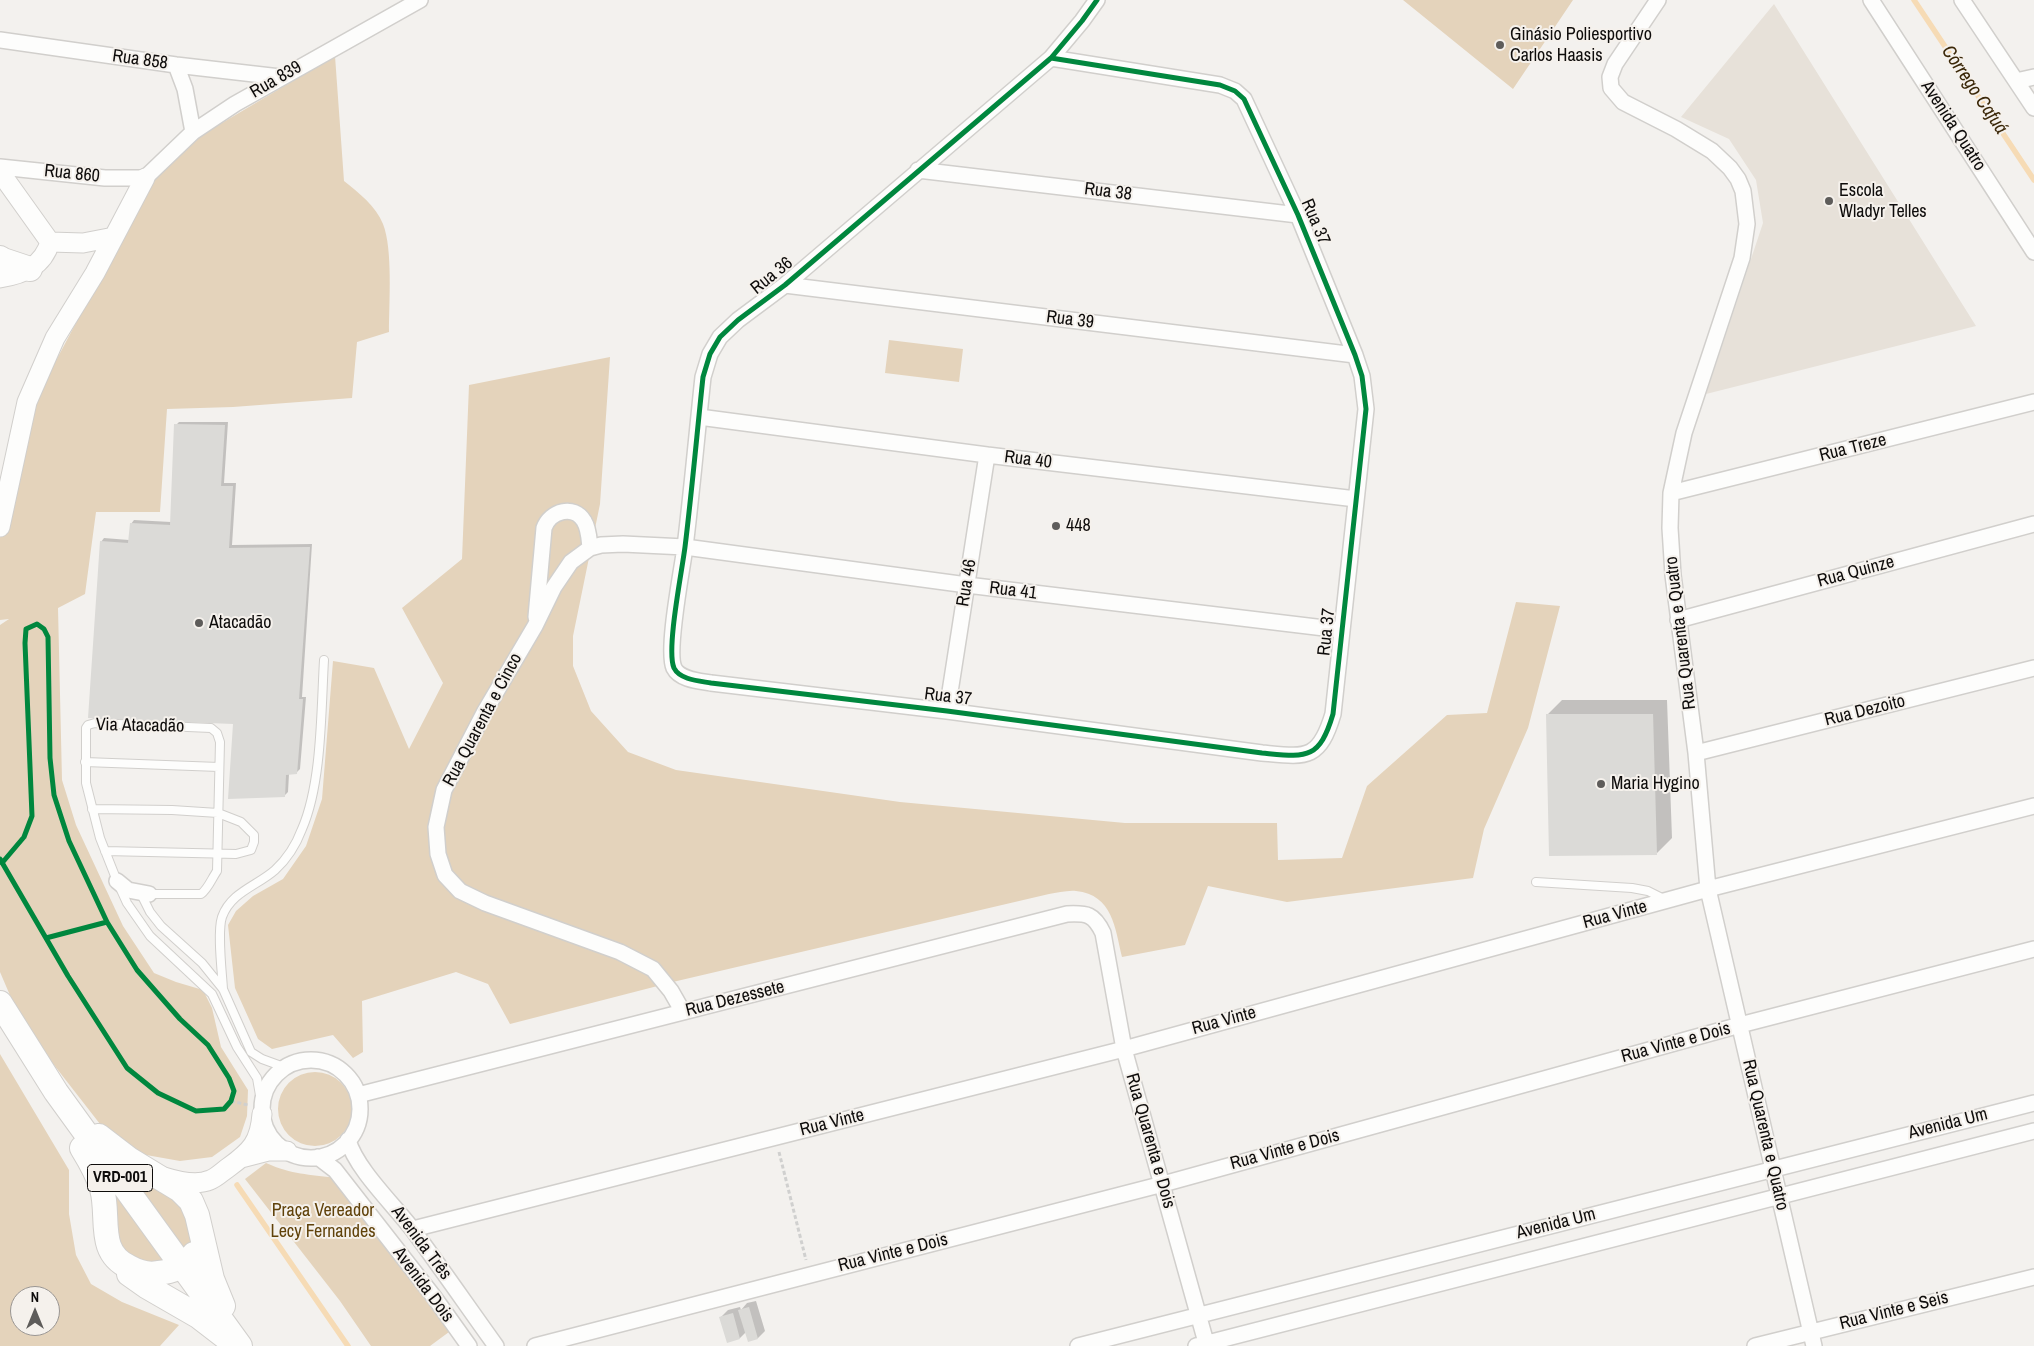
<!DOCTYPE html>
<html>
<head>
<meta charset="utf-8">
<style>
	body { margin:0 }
	#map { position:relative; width:2034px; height:1346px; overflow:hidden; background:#f3f1ee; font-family:"Archivo Narrow",sans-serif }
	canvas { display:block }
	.north { position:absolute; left:10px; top:1286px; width:50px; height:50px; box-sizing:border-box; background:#f5f1ec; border:1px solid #999592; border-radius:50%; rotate:0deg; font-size:14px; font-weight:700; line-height:20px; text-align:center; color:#0e0c0b }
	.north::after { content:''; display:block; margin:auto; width:18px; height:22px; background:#5e5c5a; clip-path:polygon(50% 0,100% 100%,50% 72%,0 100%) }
</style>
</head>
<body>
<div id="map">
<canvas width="2034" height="1346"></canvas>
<div class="north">N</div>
</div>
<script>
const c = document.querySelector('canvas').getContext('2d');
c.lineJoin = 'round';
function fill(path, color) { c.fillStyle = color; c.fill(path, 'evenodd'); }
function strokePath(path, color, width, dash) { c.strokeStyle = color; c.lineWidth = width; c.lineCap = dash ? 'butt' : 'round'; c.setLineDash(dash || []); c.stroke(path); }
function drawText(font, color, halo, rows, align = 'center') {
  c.font = font + ' "Archivo Narrow",sans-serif'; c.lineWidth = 4; c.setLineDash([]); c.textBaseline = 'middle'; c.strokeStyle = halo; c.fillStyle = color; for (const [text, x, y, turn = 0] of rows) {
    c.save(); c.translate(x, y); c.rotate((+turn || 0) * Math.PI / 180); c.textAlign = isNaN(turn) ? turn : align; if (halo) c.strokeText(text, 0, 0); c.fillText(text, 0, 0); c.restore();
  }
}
fill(new Path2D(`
	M1774,4L1976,326L1706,394L1763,223L1756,180L1729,139L1681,117Z`), '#e7e1d9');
fill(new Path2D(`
	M1403,0H1573L1513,89Z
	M335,56L344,181C359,193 376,206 383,224C393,249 389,303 389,332L357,342L352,398L233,407L167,409L160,512H96L85,594L58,608L62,780L76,825L123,926L154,973L176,982L203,990L212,1008L221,1047L248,1090L247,1116L240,1137L212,1157L180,1161L135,1153L107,1133L40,1047L15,1007L0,972V625L9,619L0,620V538L35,400L151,182L200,136Z
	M889,340L963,349L959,382L885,373Z
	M610,357L600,504L573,636V666L591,711L628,752L676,770L900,802L1125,823H1277L1278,860L1342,858L1367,786L1447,715L1487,713L1516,602L1560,606L1528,728L1484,829L1473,878L1287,902L1208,886L1185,945L1122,957C1115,928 1113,895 1076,891C1068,890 1057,893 1049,894L677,981L510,1024L488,984L456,972L362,1001L363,1052L353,1058L333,1035L272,1049L258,1039L235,988L228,925L236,911L253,896L283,879L306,846L322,799L333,661L374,668L409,749L443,683L402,608L462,559L469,385Z
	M0,1054L69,1170V1214L76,1255L91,1284L122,1302L179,1325L160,1346H0ZM20,1296H50V1326H20Z
	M278 1109a37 37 0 1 1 74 0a37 37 0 1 1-74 0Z
	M114,1158L181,1198L193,1239L184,1258Z
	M266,1163C293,1175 308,1174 336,1178L449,1332L430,1346H371L340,1301L245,1179Z
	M111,1187L175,1263H136L119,1243Z`), '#e4d3bb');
fill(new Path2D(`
	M179,422H228L224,483H236L232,545L312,544L302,697H306L300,769L296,773L289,774L288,792L285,795L234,723L101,542L104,538L129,540L131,524L134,520L171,522L176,425Z
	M1562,700H1667L1672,838L1657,853L1547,715Z
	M756,1301L765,1331L758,1338L749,1341L746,1332L740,1338L728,1342L720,1318L728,1310L740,1307L741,1310L747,1303Z`), '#0003');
strokePath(new Path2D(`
	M1914,0L2034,180
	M237,1185L348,1346`), '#f6dbb5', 5.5);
fill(new Path2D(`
	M174,424L225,425L221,486H233L229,548L310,547L299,699H303L297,774L286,775L285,797L228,799L233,724L88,718L100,541L128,543L130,523L170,525Z
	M1546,714H1653L1657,855L1549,856Z
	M749,1307L758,1339L748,1342L738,1310Z
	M733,1313L740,1339L727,1343L719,1317Z`), '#dbdad7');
const service = new Path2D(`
	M85,762L219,767
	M92,809L172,810L218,813L241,822L254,835V842L251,850L236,854L105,851
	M1536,882L1632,888L1648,891L1664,899
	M223,989C222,972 217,932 222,917C231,892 257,886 275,870C287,859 296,845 302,829C322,783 321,711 324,660
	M262,1107L257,1078L237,1047L212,994L150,936L127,903L117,881L100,838L86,783V728L88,725L95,723L211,728L217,733L220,742L217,871C212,878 208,889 201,894H147L143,898L150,912L161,926L202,963L223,989L251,1052L262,1059L284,1067`);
const minor = new Path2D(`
	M1658,0L1615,64L1610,77L1611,88L1623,102L1676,129L1712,151L1730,168L1738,179L1743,191L1747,224L1742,258L1684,433L1671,493L1670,528L1673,575L1696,753L1708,889L1814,1346
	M1871,0L2034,252
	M1962,0L2034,108
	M0,40L176,65L280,77
	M1051,58L1220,85L1235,91L1244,99L1298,215L1355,355L1362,376L1366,409L1333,714C1319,761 1306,757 1262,753L947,711L711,683C700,681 680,680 674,668C666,650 682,571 685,547C692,490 697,433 703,377L710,354L720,337L738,320L785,285L1051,58L1082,21L1097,0
	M176,65L185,89L193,132
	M2016,81L2034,77
	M0,167L105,178H145L193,132L235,104L420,0
	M918,170L1298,215
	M785,285L1355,355
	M699,417L987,455L1356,499
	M1671,493L2034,402
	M536,617L544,528C550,511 574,504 584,521C589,529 589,539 590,548
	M1678,620L2034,524
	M947,711L987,455
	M1696,753L2034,668
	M117,881L128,890L149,894
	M683,1012L671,991L653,969L620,952L485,903L460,891L445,875L438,854L436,827L444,790L485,711L535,626L554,587L571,562L590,548L601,545L623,544L685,547L967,585L1341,630
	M262 1109a49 49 0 1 1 98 0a49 49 0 1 1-98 0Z
	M358,1095L1067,914C1087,913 1094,914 1103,933L1124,1049L1207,1346
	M348,1140C356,1169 394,1205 413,1230C441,1268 468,1307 496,1346
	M318,1157L335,1170L434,1297L469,1346
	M413,1229L1124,1049L1708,889L2034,806
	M535,1346L1163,1184L1740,1025L2034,949
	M1078,1346L2034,1103
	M1196,1346L2034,1131
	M1755,1346L2034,1277`);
const tertiary = new Path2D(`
	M0,172L50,242
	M50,242L83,243L114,237
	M0,278C24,274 43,266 50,242
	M0,527L27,402L55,338L95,273L145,178
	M241,1158L268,1151H287
	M164,1177C177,1181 196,1186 210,1180C216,1178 223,1171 229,1167C251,1151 260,1142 262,1114`);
const primary = new Path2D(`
	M0,258L3,260L30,269
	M0,1003L56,1092L240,1346
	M99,1136L129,1159L180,1190L191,1201L197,1215L212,1279L223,1306
	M82,1148C90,1161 98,1175 102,1189C110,1217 96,1252 129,1267C138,1272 148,1275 158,1273C172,1272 186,1266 194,1254
	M129,1274L146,1286L198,1316L224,1336`);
strokePath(service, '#d1cfcc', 10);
strokePath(minor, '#d1cfcc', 18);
strokePath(tertiary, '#d1cfcc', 21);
strokePath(primary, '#d1cfcc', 26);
strokePath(new Path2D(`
	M231,1101L248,1105
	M779,1152L806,1260`), '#d0d0cf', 3, [4, 2.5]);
strokePath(service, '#fdfdfc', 8);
strokePath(minor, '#fdfdfc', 15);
strokePath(tertiary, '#fdfdfc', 19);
strokePath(primary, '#fdfdfc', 24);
strokePath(new Path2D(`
	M1051,58L1220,85L1235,91L1244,99L1298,215L1355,355L1362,376L1366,409L1333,714C1319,761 1306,757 1262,753L947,711L711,683C700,681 680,680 674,668C666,650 682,571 685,547C692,490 697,433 703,377L710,354L720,337L738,320L785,285L1051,58L1082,21L1097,0
	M0,859L68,976L127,1068L158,1093L196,1111L224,1109L231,1101L234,1091L229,1078L208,1045L180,1019L137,970L107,922L69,841L54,795L50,758L48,637L44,629L37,624L26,629L25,643L32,816L24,837L2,863
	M46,938L107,922`), '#00873e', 5);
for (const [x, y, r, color] of [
	[1500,45,5,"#5e5c5a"],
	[1829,201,5,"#5e5c5a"],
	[1056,526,5,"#5e5c5a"],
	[199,623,5,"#5e5c5a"],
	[1601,784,5,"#5e5c5a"]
]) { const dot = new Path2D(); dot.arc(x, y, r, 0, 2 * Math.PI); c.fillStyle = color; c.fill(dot); strokePath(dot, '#f5f1ec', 2); }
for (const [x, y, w] of [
	[120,1178,65]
]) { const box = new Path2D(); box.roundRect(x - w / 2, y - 13.5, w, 27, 4); c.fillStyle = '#f5f1ec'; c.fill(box); strokePath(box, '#0e0c0b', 1); }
drawText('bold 16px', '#0e0c0b', null, [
	["VRD-001",120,1178]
]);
drawText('18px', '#0e0c0b', '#f5f1ec', [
	["Ginásio Poliesportivo",1510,35],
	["Carlos Haasis",1510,56],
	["Escola",1839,191],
	["Wladyr Telles",1839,212],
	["448",1066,526],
	["Atacadão",209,623],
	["Maria Hygino",1611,784]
], 'left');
drawText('18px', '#0e0c0b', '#f5f1ec', [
	["Rua 858",140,60,8],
	["Rua 839",276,80,-30],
	["Avenida Quatro",1953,126,57],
	["Rua 860",72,174,6],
	["Rua 38",1108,192,7],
	["Rua 37",1315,222,67],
	["Rua 36",772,276,-39],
	["Rua 39",1070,320,7],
	["Rua Treze",1853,448,-14],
	["Rua 40",1028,460,7],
	["Rua Quinze",1856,572,-15],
	["Rua 46",967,583,-81],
	["Rua 41",1013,591,7],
	["Rua 37",1327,632,-84],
	["Rua Quarenta e Quatro",1681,633,-97],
	["Rua 37",948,697,7],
	["Rua Dezoito",1865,711,-14],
	["Rua Quarenta e Cinco",483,720,-62],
	["Via Atacadão",140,726,1],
	["Rua Vinte",1615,915,-15],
	["Rua Dezessete",735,999,-14],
	["Rua Vinte",1224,1021,-15],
	["Rua Vinte e Dois",1676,1043,-15],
	["Rua Vinte",832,1123,-14],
	["Avenida Um",1948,1124,-14],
	["Rua Quarenta e Quatro",1765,1135,77],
	["Rua Quarenta e Dois",1150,1141,74],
	["Rua Vinte e Dois",1285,1150,-15],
	["Avenida Um",1556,1224,-14],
	["Avenida Três",421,1243,53],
	["Rua Vinte e Dois",893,1253,-14],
	["Avenida Dois",423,1285,53],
	["Rua Vinte e Seis",1894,1311,-14]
]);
drawText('18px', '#60420a', '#f5f1ec', [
	["Praça Vereador",323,1211],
	["Lecy Fernandes",323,1232]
]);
drawText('italic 19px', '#3b2809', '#f5f1ec', [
	["Córrego Cafuá",1974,90,56]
]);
</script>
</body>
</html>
